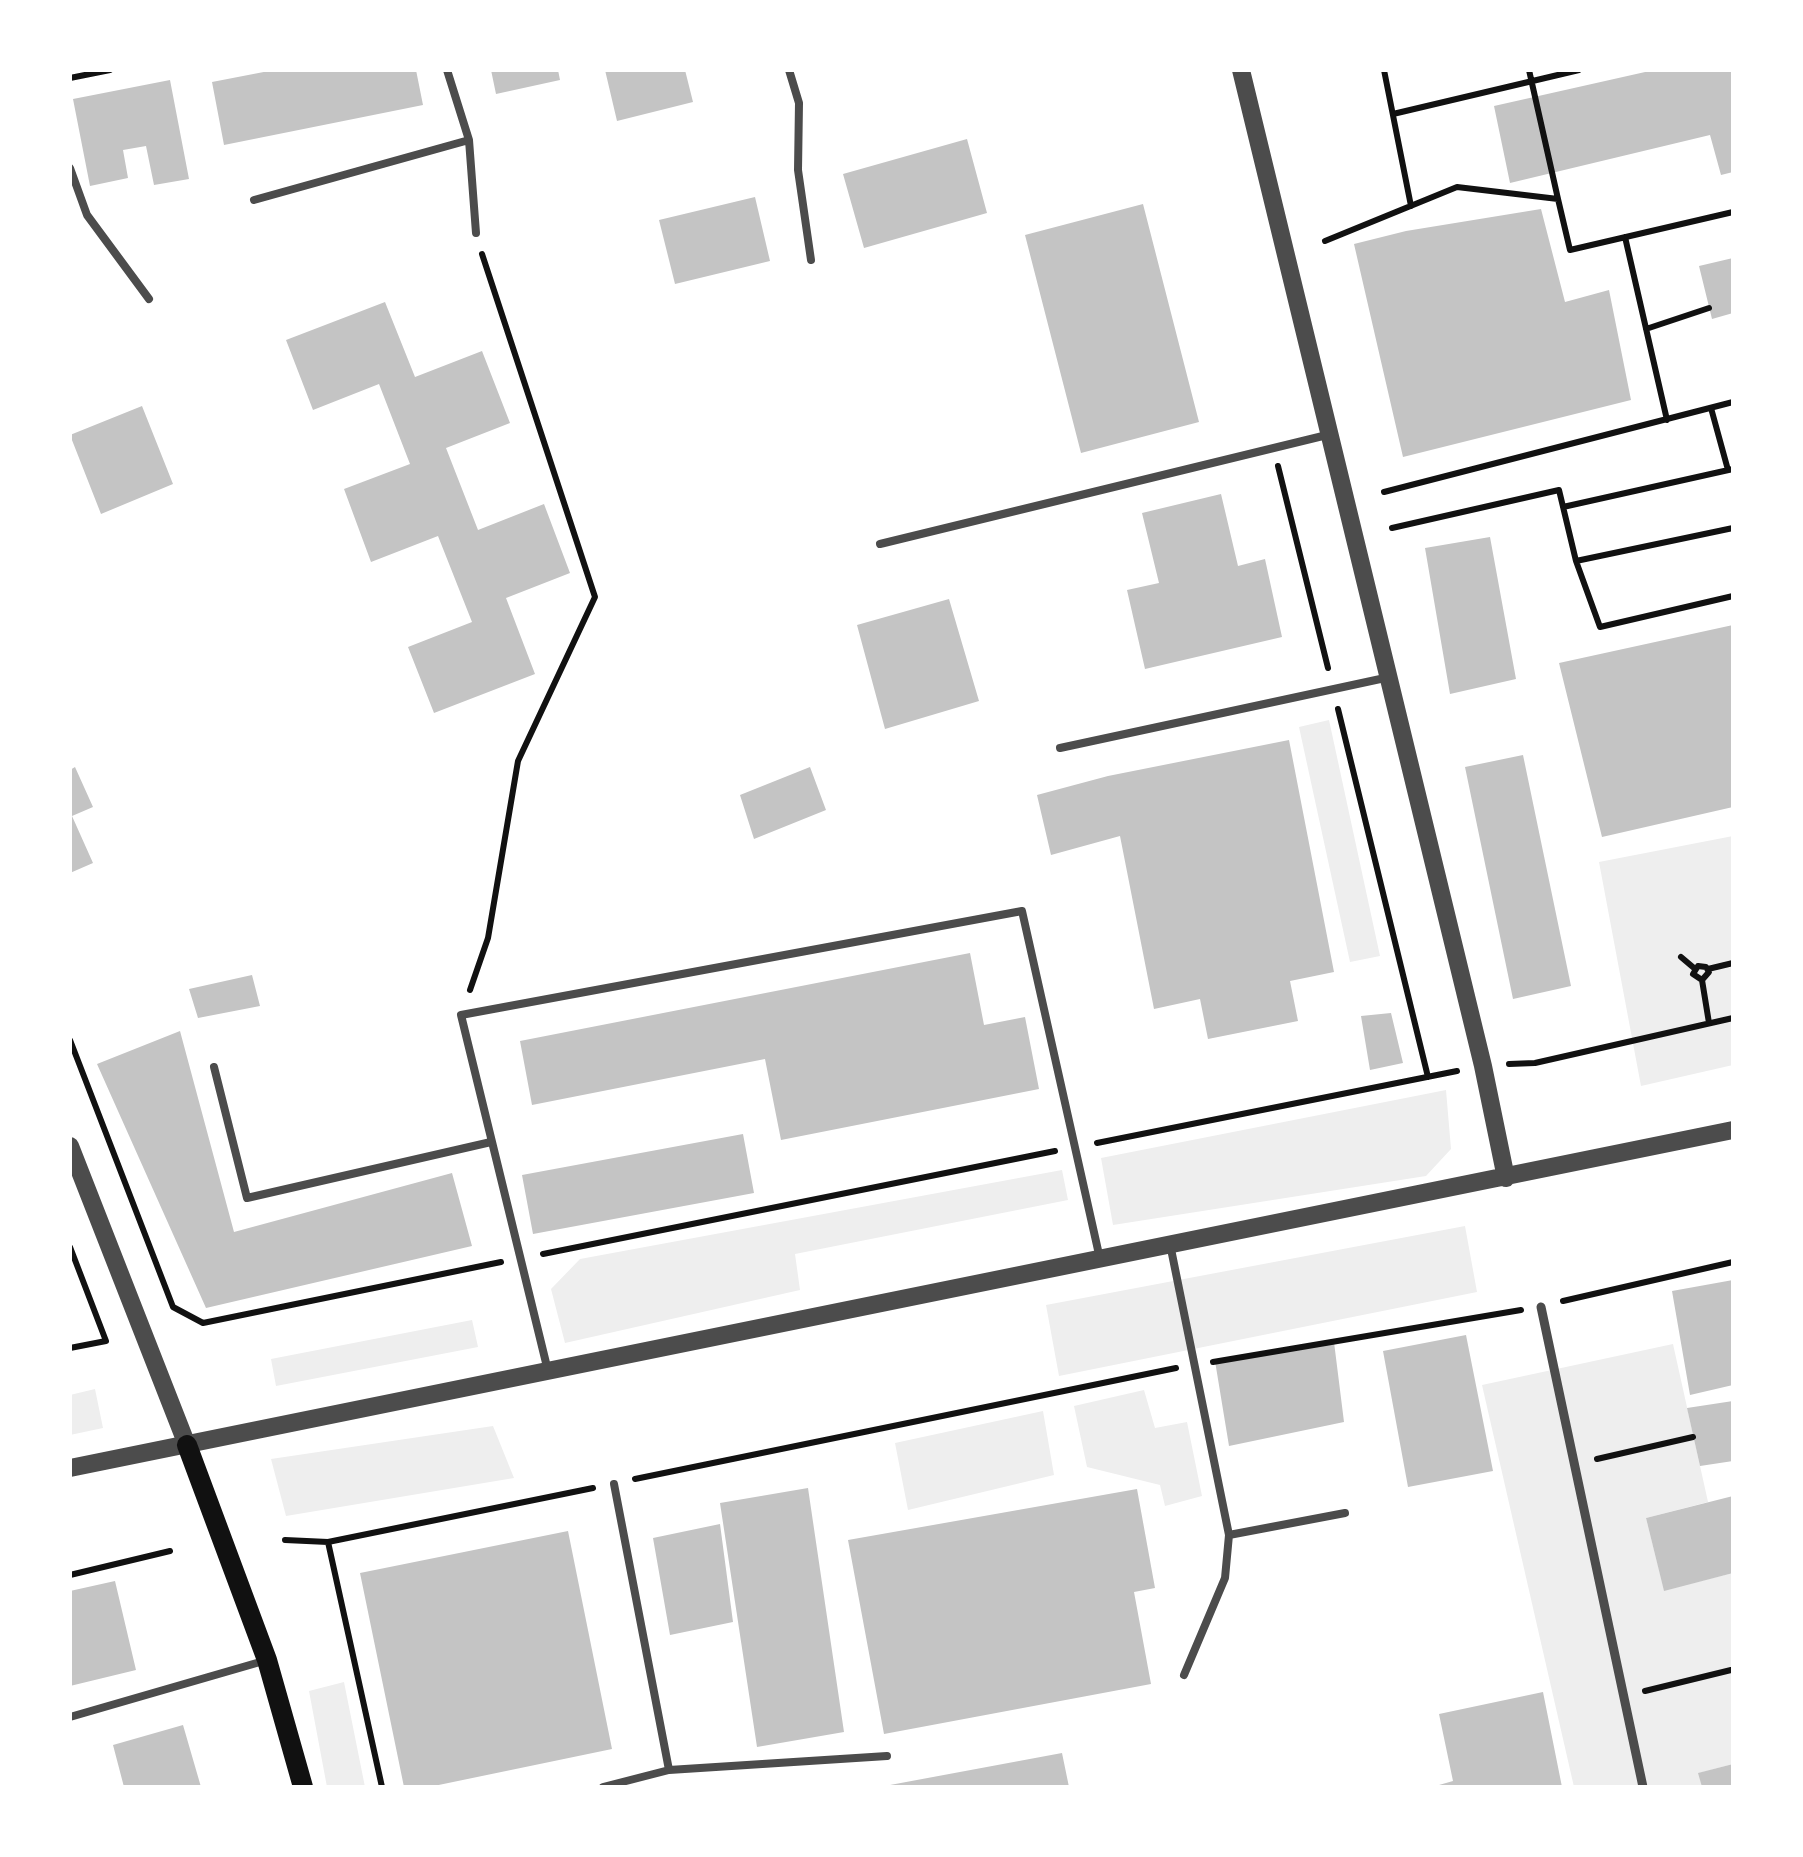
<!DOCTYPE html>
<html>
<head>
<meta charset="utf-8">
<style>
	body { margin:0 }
	#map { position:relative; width:1803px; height:1857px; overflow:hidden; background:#fff; font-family:Arial,sans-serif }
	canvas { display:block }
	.frame { position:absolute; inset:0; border:72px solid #fff; pointer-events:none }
</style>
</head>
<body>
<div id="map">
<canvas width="1803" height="1857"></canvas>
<div class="frame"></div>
</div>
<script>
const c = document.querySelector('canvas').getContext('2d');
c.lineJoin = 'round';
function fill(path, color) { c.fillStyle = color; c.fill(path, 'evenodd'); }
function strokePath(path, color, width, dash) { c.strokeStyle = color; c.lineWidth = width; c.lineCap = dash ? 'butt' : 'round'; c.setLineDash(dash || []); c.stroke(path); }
fill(new Path2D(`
	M1329,720L1380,956L1350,962L1299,727Z
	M1733,836V1065L1641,1086L1599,862Z
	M1446,1090L1451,1149L1426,1176L1113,1225L1101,1158Z
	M1062,1170L1068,1200L795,1254L800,1290L565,1343L551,1289L580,1259Z
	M1465,1226L1477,1292L1059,1376L1046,1305Z
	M472,1320L478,1347L276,1386L271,1359Z
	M1673,1344L1708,1502L1646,1518L1664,1590L1733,1573V1764L1699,1773L1702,1787H1574L1482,1385Z
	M95,1389L103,1428L70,1435V1395Z
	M1144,1390L1155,1428L1187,1422L1202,1496L1165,1506L1160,1485L1087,1467L1074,1406Z
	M1043,1411L1054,1475L908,1510L895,1443Z
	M493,1426L514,1478L286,1516L271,1459Z
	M344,1682L365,1787H327L309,1691Z`), '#eee');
fill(new Path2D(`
	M274,70H416L423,105L224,145L212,82Z
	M491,70H558L560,80L496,94Z
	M605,70H685L693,102L617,121Z
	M1654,70H1733V172L1721,175L1710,135L1510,183L1494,106Z
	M170,80L189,179L154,185L146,146L123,150L128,178L90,186L73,99Z
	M967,139L987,213L864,248L843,174Z
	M755,197L770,261L675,284L659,220Z
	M1143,204L1199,422L1081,453L1025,235Z
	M1541,209L1565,302L1609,290L1631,400L1403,457L1354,244L1406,231Z
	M1733,258V313L1712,319L1699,266Z
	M385,302L415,377L482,351L510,423L446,448L478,530L544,504L570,573L506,598L535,674L434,713L408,647L472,622L438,536L371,562L344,489L410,464L379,384L313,410L286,340Z
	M142,406L173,484L101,514L70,435Z
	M1221,494L1238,566L1265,559L1282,637L1145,669L1127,590L1159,583L1142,513Z
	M1490,537L1516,679L1450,694L1425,548Z
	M949,599L979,701L885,729L857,625Z
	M1733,625V807L1602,837L1559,663Z
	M1289,740L1334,972L1290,981L1298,1021L1208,1039L1200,999L1154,1009L1120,836L1051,855L1037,795L1108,776Z
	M1523,755L1571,986L1513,999L1465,767Z
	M75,767L93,807L72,816L93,863L70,873V770Z
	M810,767L826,810L754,839L740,795Z
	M970,953L984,1025L1025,1017L1039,1089L781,1140L765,1059L532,1105L520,1041Z
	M252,975L260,1006L198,1018L189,989Z
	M1391,1013L1403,1063L1370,1070L1361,1016Z
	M180,1031L234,1232L452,1173L472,1246L206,1308L97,1064Z
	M743,1134L754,1193L533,1234L522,1175Z
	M1733,1280V1385L1690,1395L1672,1291Z
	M1466,1335L1493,1471L1408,1487L1383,1351Z
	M1334,1342L1344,1422L1229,1446L1215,1361Z
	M1733,1401V1461L1700,1466L1687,1408Z
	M808,1488L844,1732L757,1747L720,1503Z
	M1137,1489L1155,1588L1134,1592L1151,1684L884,1734L848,1540Z
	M1733,1496V1573L1664,1591L1646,1518Z
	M720,1524L733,1622L670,1635L653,1538Z
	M568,1531L612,1749L429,1787H404L360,1573Z
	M115,1581L136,1670L70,1686V1591Z
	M1543,1692L1562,1787H1432L1453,1781L1439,1714Z
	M183,1725L201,1787H124L113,1745Z
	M1062,1753L1069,1787H890V1785Z
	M1733,1764V1787H1702L1698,1773Z`), '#c4c4c4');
strokePath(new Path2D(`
	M1384,70L1411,206
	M1529,70L1558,199
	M70,78L110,70
	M1393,114L1579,70
	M1625,237L1667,420
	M1325,241L1457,187L1558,199L1570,250L1733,212
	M1646,329L1709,308
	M1711,408L1728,470
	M1278,466L1328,668
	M1384,492L1733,402
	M1563,507L1733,469
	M1392,528L1559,490L1576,561L1733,528
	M1576,561L1600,627L1733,596
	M1338,709L1428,1077
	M1681,957L1694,968
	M1708,969L1733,963
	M1702,980L1693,974L1698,966L1706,967L1709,972L1702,980L1709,1023
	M470,990L488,938L518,761L595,597L482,254
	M70,1040L173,1307L203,1323L501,1262
	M1509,1064L1535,1063L1733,1018
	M1097,1143L1457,1071
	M70,1247L106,1341L70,1348
	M543,1254L1055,1151
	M1563,1301L1733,1262
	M1213,1362L1521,1310
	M1597,1459L1693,1437
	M635,1479L1176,1368
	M285,1540L328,1542L593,1488
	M328,1542L382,1787
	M70,1575L170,1551
	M1645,1691L1731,1670`), '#111', 6);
strokePath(new Path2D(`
	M447,70L469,140L476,233
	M789,70L799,103L798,170L811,260
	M70,168L87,215L149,299
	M254,200L469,140
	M880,544L1327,435
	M1060,748L1385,678
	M214,1067L247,1198L491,1142
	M1170,1244L1229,1535L1345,1513
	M548,1371L461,1015L1022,911L1100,1259
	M614,1484L669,1770
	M1184,1675L1225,1578L1229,1535
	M70,1717L267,1660
	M603,1787L669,1770L887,1756`), '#4c4c4c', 8);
strokePath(new Path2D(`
	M1541,1307L1643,1787`), '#4c4c4c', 9);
strokePath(new Path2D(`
	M1241,70L1483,1066L1506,1178
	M70,1146L187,1445
	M70,1468L1733,1130`), '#4c4c4c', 18);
strokePath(new Path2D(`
	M187,1445L267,1660L303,1787`), '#111', 20);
</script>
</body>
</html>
